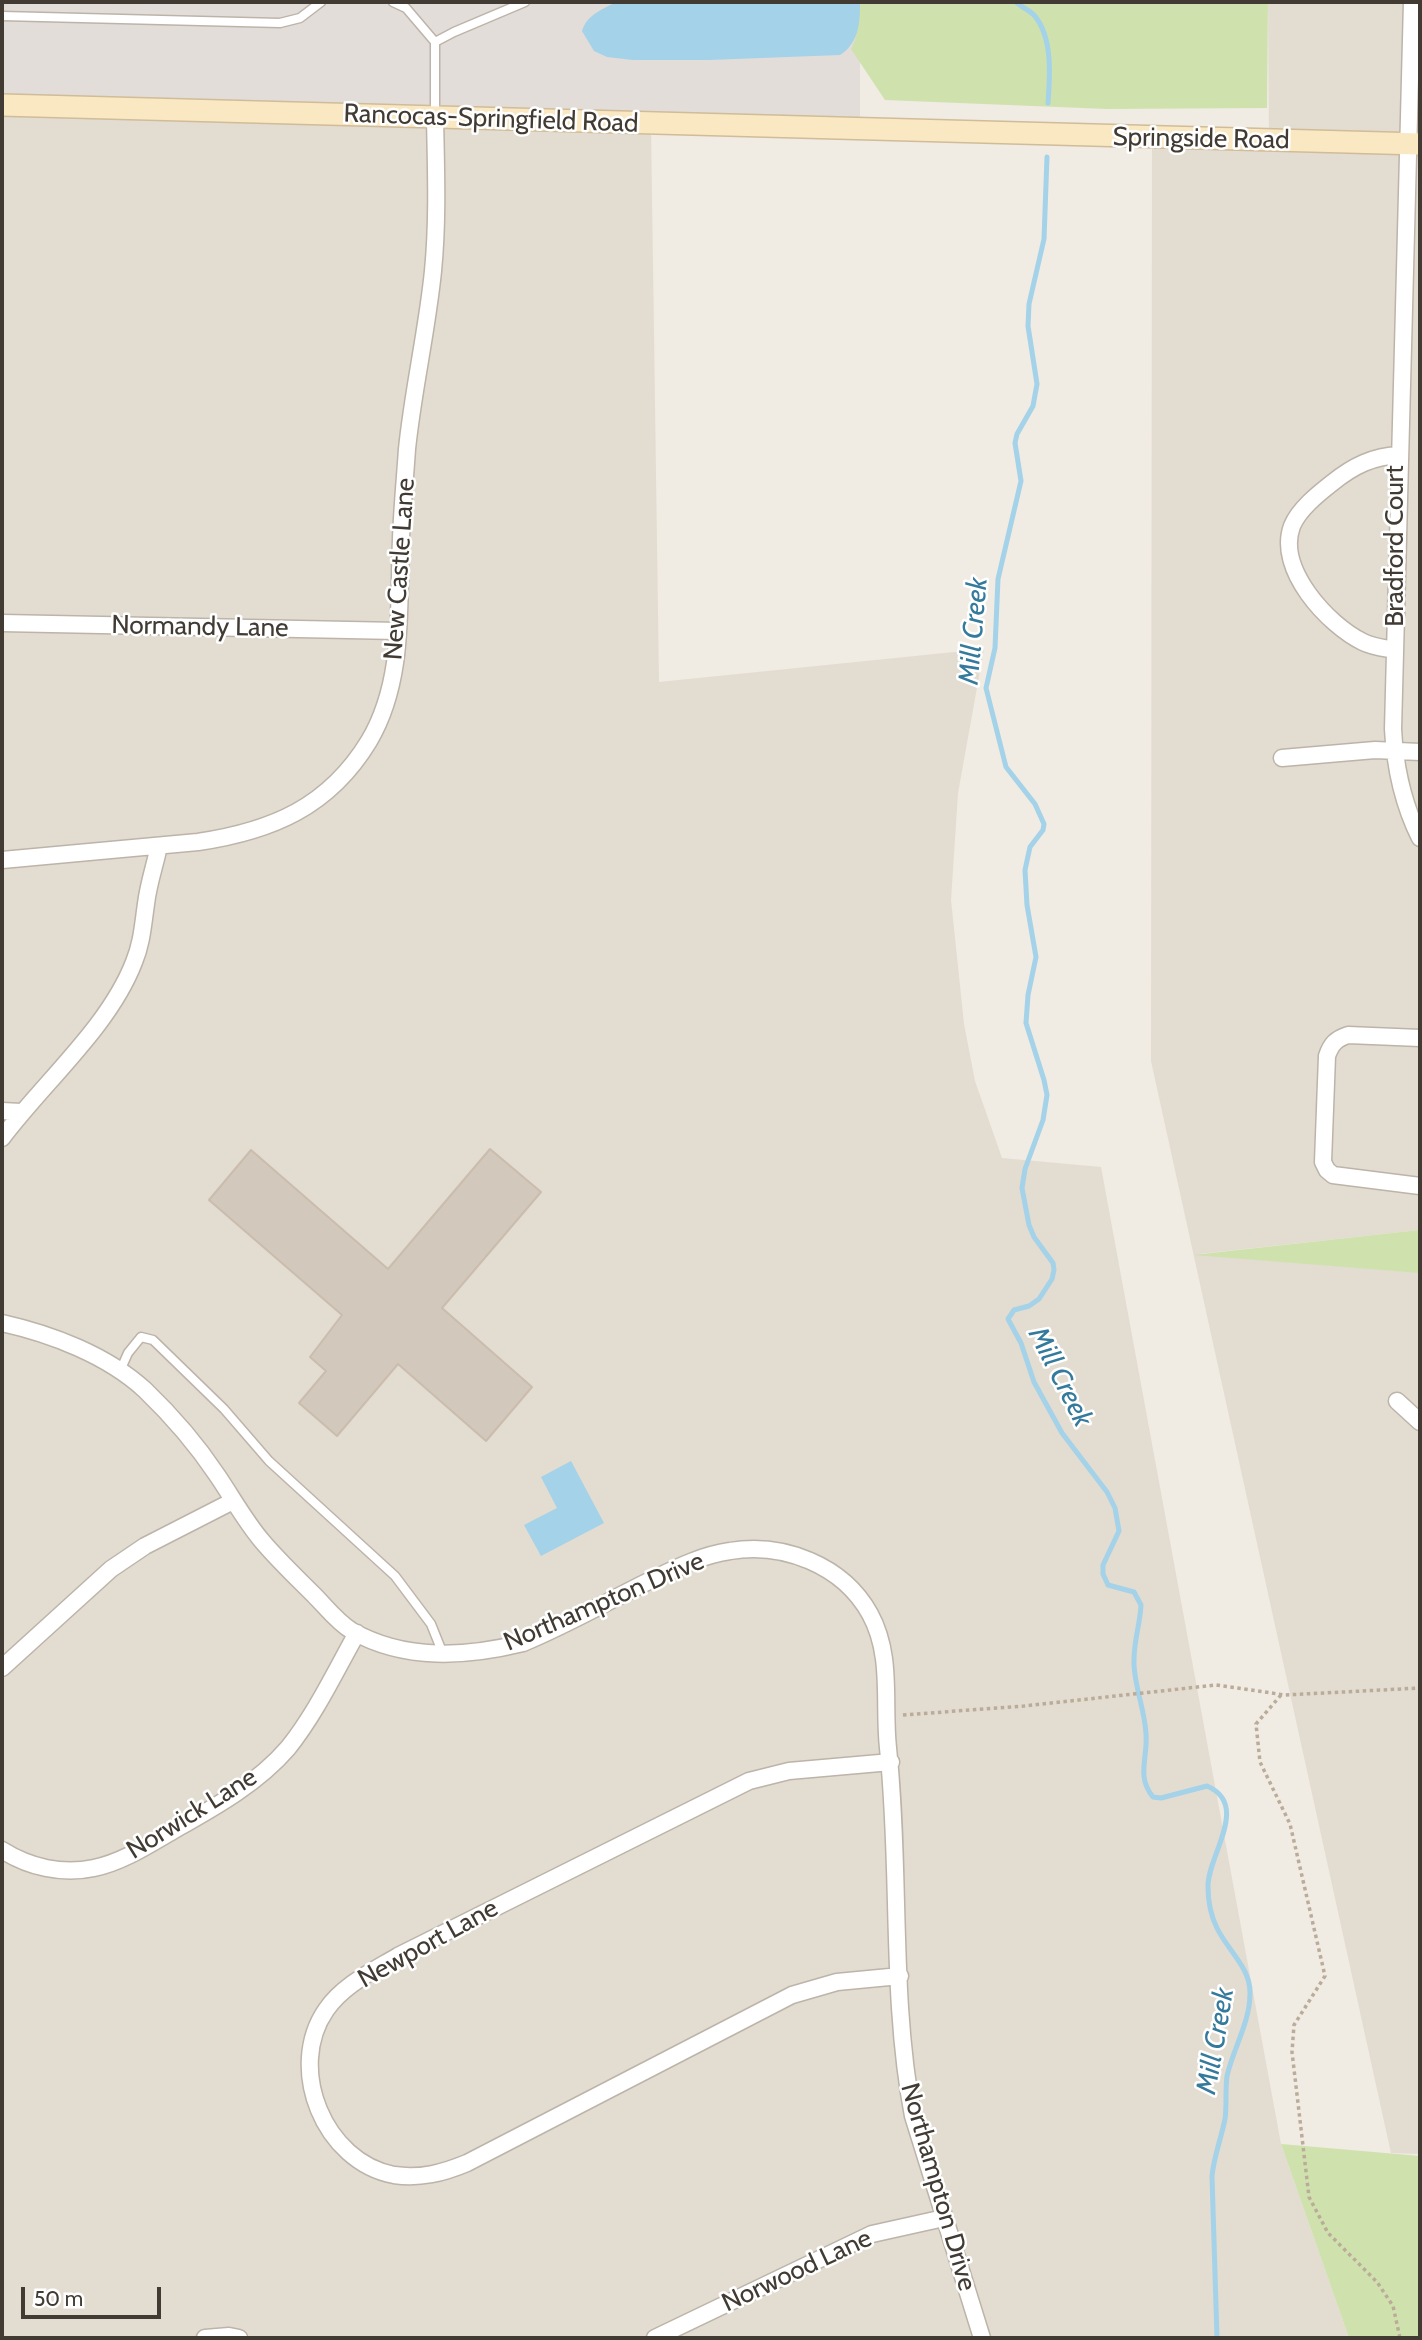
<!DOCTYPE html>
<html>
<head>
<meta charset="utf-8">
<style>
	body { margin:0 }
	#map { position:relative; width:1422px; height:2340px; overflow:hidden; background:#f0ebe3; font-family:Cabin,sans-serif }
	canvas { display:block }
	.frame { position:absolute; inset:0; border:4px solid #413b34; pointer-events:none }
	.scale { position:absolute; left:21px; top:2287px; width:140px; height:32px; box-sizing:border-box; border:4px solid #413b34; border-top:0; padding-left:9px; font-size:21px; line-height:24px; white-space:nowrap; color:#413b34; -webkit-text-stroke:5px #fff; paint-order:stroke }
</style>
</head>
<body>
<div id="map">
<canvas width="1422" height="2340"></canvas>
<div class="frame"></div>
<div class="scale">50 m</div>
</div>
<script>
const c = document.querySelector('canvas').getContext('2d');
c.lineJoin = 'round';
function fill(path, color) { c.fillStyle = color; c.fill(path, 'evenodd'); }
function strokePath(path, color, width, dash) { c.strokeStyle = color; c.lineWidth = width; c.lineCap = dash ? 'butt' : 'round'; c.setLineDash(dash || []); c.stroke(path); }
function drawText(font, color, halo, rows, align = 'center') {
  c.font = font + ' Cabin,sans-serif'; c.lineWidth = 5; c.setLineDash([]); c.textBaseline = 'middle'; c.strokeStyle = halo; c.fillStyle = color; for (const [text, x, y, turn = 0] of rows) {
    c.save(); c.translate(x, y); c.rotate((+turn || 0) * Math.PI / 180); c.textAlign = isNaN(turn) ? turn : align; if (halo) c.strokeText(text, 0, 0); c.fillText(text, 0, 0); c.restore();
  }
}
fill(new Path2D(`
	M1268,2H1420V1230L1199,1254L1420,1267V2154L1391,2153L1151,1061L1152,138L1269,140Z
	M2,107L651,127L659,682L984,649L958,793L951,900L964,1024L975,1081L1002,1158L1101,1167L1281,2144L1349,2338H2Z`), '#e3dcd1');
fill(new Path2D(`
	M2,2H860V130L2,105Z`), '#e2ddd8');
fill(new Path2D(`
	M860,2H1268L1267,108L1107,109L885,100L851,49L855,40Z
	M1419,1230L1420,1273L1193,1255Z
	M1281,2144L1420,2156V2338H1349Z`), '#cfe2ae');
fill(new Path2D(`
	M616,2H860C860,23 859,43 840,55L709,60H633L607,57L594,51L582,31C587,15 601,10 616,2Z
	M571,1461L604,1523L541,1556L524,1525L557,1508L541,1477Z`), '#a3d2e9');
strokePath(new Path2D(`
	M1016,2C1021,7 1029,10 1034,15C1053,37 1050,76 1048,103
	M1047,157L1044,239L1029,304L1028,326L1037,384L1033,406L1017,434L1015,443L1021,481L998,579L995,648L986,688L1006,767L1035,804L1044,824L1043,830L1030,847L1025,870L1027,905L1036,957L1028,995L1026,1023L1044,1080L1047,1095L1043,1120L1025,1169L1022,1188L1029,1225L1034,1237L1053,1263L1054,1270L1052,1279L1039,1299L1029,1306L1014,1310L1008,1319L1021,1343L1034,1382L1062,1433L1107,1492L1115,1508L1119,1531L1103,1565V1574L1108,1585L1134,1592L1141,1605C1140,1626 1133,1642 1134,1665C1135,1688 1145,1711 1146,1734C1148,1758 1136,1776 1153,1797L1161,1798L1207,1786C1251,1805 1207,1856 1208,1887C1208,1901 1211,1916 1217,1928C1228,1951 1251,1968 1250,1994C1250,2022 1233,2049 1227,2076C1225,2091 1227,2105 1225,2119C1221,2139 1214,2156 1212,2176L1217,2338`), '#a3d2e9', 5);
const building = new Path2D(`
	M234,2H302V3Z
	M490,1149L541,1192L442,1308L532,1387L486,1441L398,1364L337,1436L299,1403L326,1371L310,1357L342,1315L209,1200L251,1150L388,1269Z`);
fill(building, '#d3c8bc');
strokePath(building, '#cbbdad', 2);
const lane = new Path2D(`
	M393,2L406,8L435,42
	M2,16L280,23L300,18L321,2
	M435,115V42L454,32L525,2
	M120,1371L128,1353L141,1337L153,1340L224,1409L269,1461L395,1576L431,1624L443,1654`);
const street = new Path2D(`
	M1412,2L1393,729C1395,767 1403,804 1420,838
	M2,623L398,631
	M1395,650C1384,648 1373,647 1363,642C1328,625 1276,569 1292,526C1299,509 1318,494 1332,483C1353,466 1373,456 1400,455
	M1282,758L1375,750L1420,752
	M2,860L198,842C272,831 329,807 369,741C405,680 398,607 401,539C402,509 405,479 407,449C413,390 427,331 433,271C438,220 436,169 435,118
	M1420,1038L1348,1035C1336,1039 1331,1044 1327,1056L1323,1162L1327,1170L1333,1175L1420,1186
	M2,1111L21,1112
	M2,1138C44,1082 109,1027 134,962C142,943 143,924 146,904C148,885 155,865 159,846
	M2,1323C51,1334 107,1355 145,1390C171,1415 197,1445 217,1475C232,1497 245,1521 262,1541C278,1560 296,1577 314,1595C326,1607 337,1622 352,1631C405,1661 466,1657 523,1643C567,1625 608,1601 651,1580C676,1568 702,1555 730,1551C783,1542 843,1565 870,1614C893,1656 883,1702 888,1748C901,1870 890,1995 913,2116L982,2338
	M1397,1401L1420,1422
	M2,1668L111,1569L145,1546L233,1501
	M891,1762L789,1771L749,1781L398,1956C373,1971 343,1985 326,2010C286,2068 324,2162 394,2175C420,2179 443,2173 467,2163L792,1995L837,1982L900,1976
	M2,1850C29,1867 62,1875 94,1868C123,1862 150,1844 176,1829C215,1807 258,1783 288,1748C316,1713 335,1672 357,1633
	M205,2338L229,2336L239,2338
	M655,2338L872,2234L944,2218`);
const secondary = new Path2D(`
	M2,105L1420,144`);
strokePath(lane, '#bdb4a9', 11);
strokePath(street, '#bdb4a9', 19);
strokePath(secondary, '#d0bc98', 24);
strokePath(new Path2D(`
	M1281,1695L1256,1724L1260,1762L1290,1824L1325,1976L1294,2025L1292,2052L1309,2197L1328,2233L1377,2282L1393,2306L1400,2338
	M903,1715L1024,1706L1216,1685L1285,1695L1420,1688`), '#bbac99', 3.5, [3.5, 3.5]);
strokePath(lane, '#fff', 8);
strokePath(street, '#fff', 16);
strokePath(secondary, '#fae8c3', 21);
drawText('26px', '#413b34', '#fff', [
	["Rancocas-Springfield Road",491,119,2],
	["Springside Road",1201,139,1],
	["Bradford Court",1395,546,-90],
	["New Castle Lane",400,569,-86],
	["Normandy Lane",200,627,1],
	["Northampton Drive",604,1602,-23],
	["Norwick Lane",192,1814,-32],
	["Newport Lane",428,1944,-29],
	["Northampton Drive",938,2187,74],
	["Norwood Lane",797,2271,-25]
]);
drawText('italic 28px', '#347a9c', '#fff', [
	["Mill Creek",974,631,-85],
	["Mill Creek",1060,1377,63],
	["Mill Creek",1216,2041,-80]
]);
</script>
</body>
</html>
